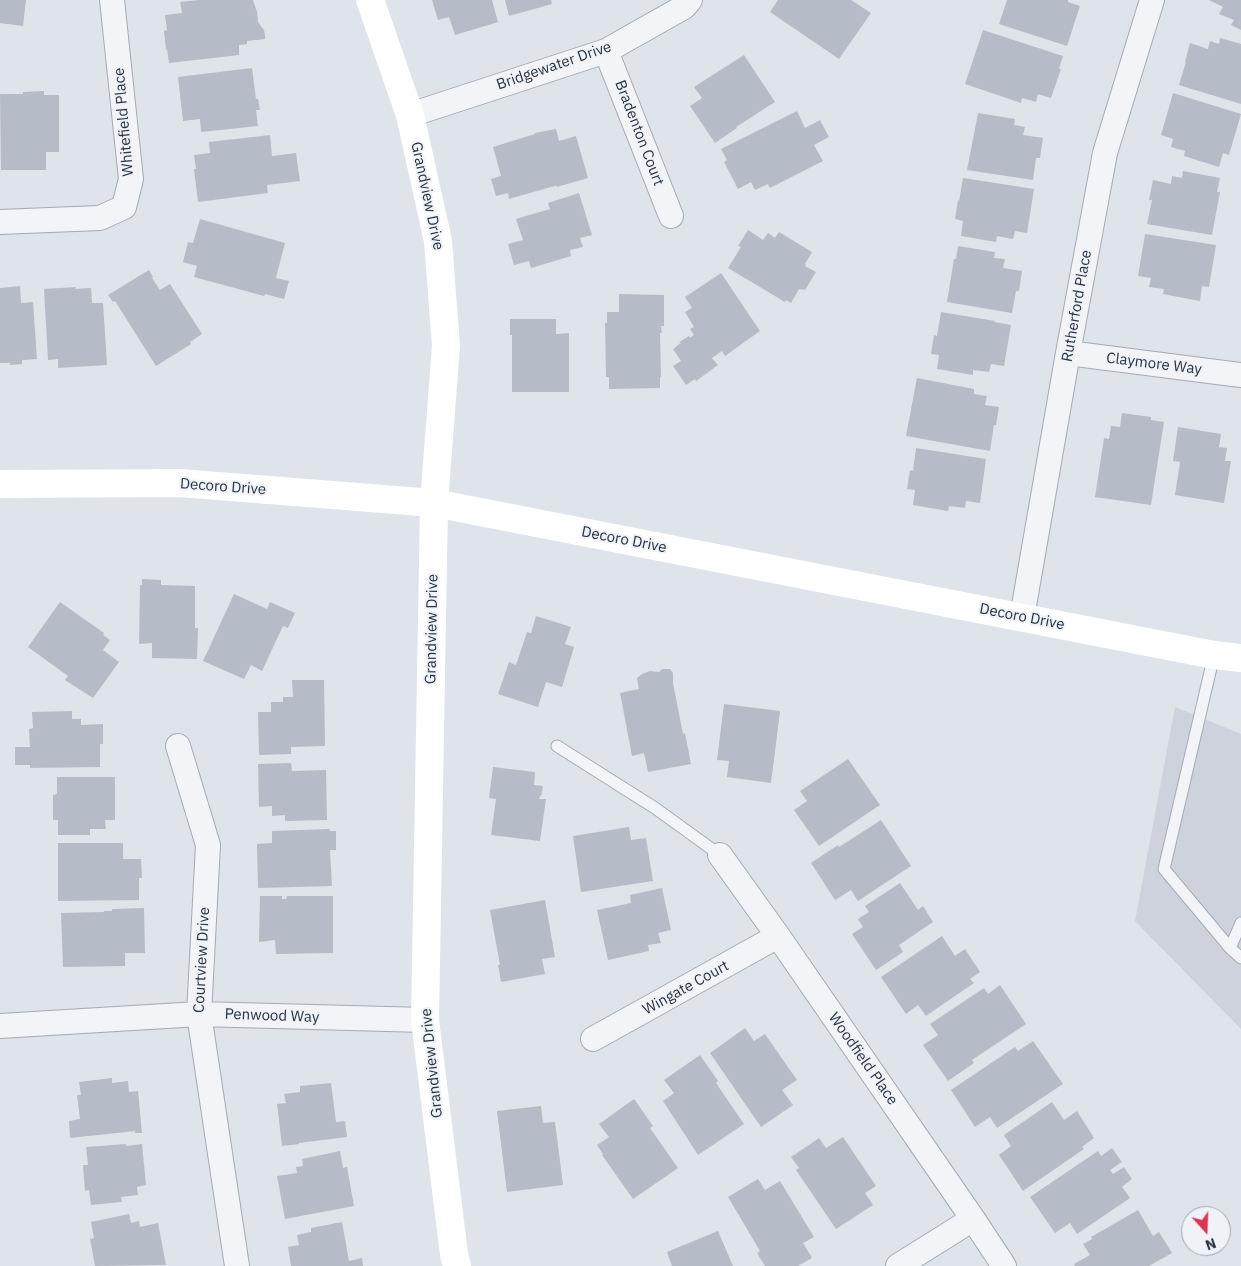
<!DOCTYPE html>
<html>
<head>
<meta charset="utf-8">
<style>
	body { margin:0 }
	#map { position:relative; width:1241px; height:1266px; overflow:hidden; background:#dfe3ea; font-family:"IBM Plex Sans",sans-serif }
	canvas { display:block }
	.north { position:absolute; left:1181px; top:1206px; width:50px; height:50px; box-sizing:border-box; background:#eff2f7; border:1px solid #9fa5af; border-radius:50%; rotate:160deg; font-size:14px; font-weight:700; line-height:20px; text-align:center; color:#263142 }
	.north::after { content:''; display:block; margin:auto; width:18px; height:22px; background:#db3753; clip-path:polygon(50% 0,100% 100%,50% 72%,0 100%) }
</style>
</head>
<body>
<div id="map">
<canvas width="1241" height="1266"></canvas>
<div class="north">N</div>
</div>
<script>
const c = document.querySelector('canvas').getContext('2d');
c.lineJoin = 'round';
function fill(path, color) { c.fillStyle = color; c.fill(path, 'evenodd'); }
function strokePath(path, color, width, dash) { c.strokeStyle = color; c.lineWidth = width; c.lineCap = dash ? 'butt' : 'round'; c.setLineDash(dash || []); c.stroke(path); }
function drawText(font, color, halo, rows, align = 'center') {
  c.font = font + ' "IBM Plex Sans",sans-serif'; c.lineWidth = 4; c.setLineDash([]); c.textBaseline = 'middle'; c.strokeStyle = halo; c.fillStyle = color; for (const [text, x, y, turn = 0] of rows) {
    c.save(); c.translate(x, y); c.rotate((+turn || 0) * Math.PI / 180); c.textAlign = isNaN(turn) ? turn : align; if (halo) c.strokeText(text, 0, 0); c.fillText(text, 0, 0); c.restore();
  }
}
fill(new Path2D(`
	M1175,707L1241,734V1029L1135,921Z`), '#cdd2dc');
fill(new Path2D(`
	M0,0H26L23,26L0,23Z
	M199,0H253L257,12L258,22L264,30L265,35V39L247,41V44L239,45V55L169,63L167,49L166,50L164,31L167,30L165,15L182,13L180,2Z
	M432,0H492L498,22L455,35L449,17L438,20Z
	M505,0H551L552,4L509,16Z
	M778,0H851L871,13L839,59L770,12Z
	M1007,0H1068V2L1080,6L1067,46L999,24Z
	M1209,0H1241V30L1231,25L1234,20L1219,14L1223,7Z
	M983,30L1063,56L1059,69H1061L1051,98L1038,94L1036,102L1022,98L1021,103L965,84Z
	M1220,38L1241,44V104L1179,85L1186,62H1185L1190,43L1208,49L1210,41L1219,44Z
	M744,55L775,102L736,127L737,128L715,143L690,106L702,98L694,87Z
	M252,68L256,99H258L260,110H256L258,126L201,132L200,119L183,121L178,77Z
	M44,91V95H59V152H46V170H1L0,94H23V92Z
	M1173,93L1241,114L1229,155L1223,153L1219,167L1184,156L1185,151L1171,147L1173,139L1161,135Z
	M797,111L805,128L820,120L829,137L814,145L823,161L770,188L768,184L755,190L751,182L738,189L724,162L727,160L721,149Z
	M978,113L1015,119L1014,125L1025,127L1023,135L1043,138L1040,158H1036L1033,180L967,170Z
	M556,129L559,141L576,136L588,178L557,187V186L551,187L509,199L508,193L496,196L491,179L501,176L493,147L535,134V133Z
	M270,135L272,156L296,153L300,181L267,185L268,193L198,202L194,169H196L194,155L210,153L209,142Z
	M1183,171L1220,178L1217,192H1220L1212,235L1147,224L1152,200H1149L1153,180L1171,184L1172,176L1182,178Z
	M963,178L1034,189L1027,233L1015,231L1013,239L997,236L996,242L961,236L963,221L955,219L958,200L959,201Z
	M579,193L592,235L580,238L583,247L570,250L571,256L531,268L529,261L514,265L508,244L523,240L516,219L550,209L548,203Z
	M200,219L285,243L276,278L289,281L284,299L265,294L264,296L194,277L197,266L183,262L188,242L193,243Z
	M748,230L763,240L768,233L775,238L779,232L812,252L805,264L806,265L805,266L816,272L805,290L799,289L791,303L786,300L785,302L728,268L741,247L738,246Z
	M1145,234L1216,245L1209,287L1202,286L1200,301L1163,294L1164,289L1149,287L1151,278L1138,276Z
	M958,246L995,252L994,258L1005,259L1003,268L1022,271L1019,291H1016L1012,313L947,302L954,259H956Z
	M149,270L153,277L152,278L160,290L170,284L202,334L190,342L191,344L156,366L115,301L113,302L108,295Z
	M721,273L760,331L725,356L722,351L712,358L718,365L696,381L695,379L686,385L673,366L681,361L673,349L681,343L679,342L689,336L690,338L694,335L690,329L694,327L685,312L692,308L685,297Z
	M20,286L21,303L33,302L37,359L22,360V364L10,365V363H0V288Z
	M76,287L75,289L91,288L92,303H103L107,365L58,368V359L48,360L44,289Z
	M619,294L664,295V326H661L662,333H660L661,377H660V388L609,389V377H606L605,323H607V312H619Z
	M941,312L995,321L994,322L1011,325L1004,366L991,364L989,372L973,370V375L937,369L939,355L931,354L934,335L937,336Z
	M510,319H556V334L569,333V392H512V335H510Z
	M917,378L974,389V394L987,396L985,405L999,407L996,425H994L990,451L906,436Z
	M1122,413L1151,417V420L1164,422L1151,505L1095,497L1104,438L1109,439L1111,426L1120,427Z
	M1178,427L1221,434L1219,447L1227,448L1225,461H1231L1224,503L1175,495L1180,462L1173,461Z
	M916,448L986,459L980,503L966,501L965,508L949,506L948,511L913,505L915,490L907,489L910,470L913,471Z
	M142,579L161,580V585L195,586V628H198L197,659L152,658V643L139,644L140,585H142Z
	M234,594L267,609L270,602L295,613L288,628L283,626L262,671L251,665L244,679L203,661Z
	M60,602L104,633L103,635L110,640L103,650L119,662L93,698L65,680L68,676L28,647Z
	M536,616L571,627L565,644L574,647L562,687L546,682L538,707L498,694L509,662L516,665L527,632L531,633Z
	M662,669H670L673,673V683L683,734L685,733L691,764L648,772L644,753L632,756L620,693L639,689L637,678L642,674L650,671L659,672Z
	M292,680H324L325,746L291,747V754L259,755L258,712H271V702H283V697H293Z
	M724,704L780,711L771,783L727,777L729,761L717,760Z
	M72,711V719H81V725L103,724V744H100V767L30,768V765H15V747H30L29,729L33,728L32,712Z
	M848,759L880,805L819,846L794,810L807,801L800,791Z
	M291,763L292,771L326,770L327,820L285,821V815L272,816V806L259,807L258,764Z
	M493,767L535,772L534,785L543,786L541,796H540L539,799H546L540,841L491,835L496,799L489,798Z
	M57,777H115V820H105L106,829H90V835H58V820H53V795L57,794Z
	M881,820L911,866L858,901L851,890L835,900L811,863L838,845L839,847Z
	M629,827L631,840L646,838L653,881L581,892L573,836Z
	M330,829V831H336V850H330L332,886L258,888L257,844L272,843V831Z
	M58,843H123V859H141L142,878H139V900L58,901Z
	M900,883L918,910L923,906L933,922L899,945L903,952L876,970L852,934L863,927L858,919L869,912L865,906Z
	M662,888L671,930L658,933L661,943L648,945L649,951L608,960L597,910L631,903L630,895Z
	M260,896H282V899H286L287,896H333V953L276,954L275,940L259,942Z
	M545,900L555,957L542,959L545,974L501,982L498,965H500L490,910Z
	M144,908L145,953H125V966L63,967L61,913L104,912V911H112V909Z
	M942,936L955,956L965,949L980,972L970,979L974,983L926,1016L918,1005L906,1014L881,977Z
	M1000,985L1026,1024L972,1060L974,1063L948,1081L923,1045L938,1035L930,1024L984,988L988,994Z
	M745,1028L754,1041L765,1034L797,1080L782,1090L793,1105L761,1127L710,1053Z
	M1033,1041L1063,1084L997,1128L990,1117L975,1127L951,1090L1015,1047L1018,1051Z
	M700,1055L718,1081L716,1083L744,1124L698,1155L663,1101L674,1093L664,1080Z
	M112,1078V1083L128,1081L129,1092L138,1091L142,1133H135V1131L70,1138L69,1121L80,1119L77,1095H81L79,1082Z
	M331,1083L336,1122L345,1121L347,1137L299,1143V1144L282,1146L277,1104L286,1103L284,1094L300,1092V1086Z
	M634,1099L653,1126L650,1128L678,1168L633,1199L602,1155L603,1154L597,1145L609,1137L599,1124Z
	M1052,1102L1064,1120L1077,1111L1094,1138L1082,1147L1084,1149L1023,1191L999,1155L1011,1146L1004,1135Z
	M541,1106L543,1123L555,1122L563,1185L507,1192L497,1111Z
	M843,1137L876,1186L865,1193L873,1205L836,1229L796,1170L799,1168L791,1157L819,1138L826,1148Z
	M126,1144V1146L142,1144L146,1185L137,1187L138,1195L121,1197L122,1202L91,1205L89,1190L85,1191L83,1165H88L86,1147Z
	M1112,1148L1122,1162L1110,1170L1113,1174L1124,1167L1132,1179L1122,1187L1130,1198L1077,1234L1070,1223L1055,1233L1030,1197L1098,1151L1101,1156Z
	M340,1151L343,1168L347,1167L354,1206L285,1219L277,1176L297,1173L296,1167L303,1166L302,1159Z
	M758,1179L765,1190L780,1181L814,1237L803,1243L812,1258L798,1266H765L757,1253L760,1251L728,1197Z
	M1138,1210L1153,1236L1159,1232L1172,1253L1149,1266H1075L1074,1264L1090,1255L1083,1244L1092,1239L1091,1237Z
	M129,1214L131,1223L139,1221L140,1227L158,1223L166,1265L95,1266L90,1239L94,1238L91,1222Z
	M342,1222L349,1261L362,1258L363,1266H291L288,1247L299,1245L297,1235L311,1232V1228Z
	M718,1231L733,1266H672L667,1252Z`), '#b6bcc7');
const lane = new Path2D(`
	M1214,655L1164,869L1230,948L1241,958
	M557,746L655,808L720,855
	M1230,948L1241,923`);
const street = new Path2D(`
	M606,51L671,216
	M410,115L606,51L684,7L690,0
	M0,222L100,218L124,207L131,179L112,0
	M1068,353L1241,375
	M1022,617L1068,353L1105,153L1152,0
	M178,746L208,845L199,1014L237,1266
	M720,855L778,936L973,1219L1004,1266
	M0,1026L199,1014L425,1020
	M593,1039L778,936
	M898,1266L973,1219`);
strokePath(lane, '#a4aab4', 13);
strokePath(street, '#a4aab4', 26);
strokePath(lane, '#f2f4f8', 11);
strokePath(street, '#f2f4f8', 24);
strokePath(new Path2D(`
	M370,0L410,115L438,241L446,346L434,503L425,1020L454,1254L457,1266
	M0,484L180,483L434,503L1214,655L1241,658`), '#fff', 28);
drawText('15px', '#263142', '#eff2f7', [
	["Bridgewater Drive",554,66,-19],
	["Whitefield Place",124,122,-95],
	["Bradenton Court",639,133,69],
	["Grandview Drive",427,196,78],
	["Rutherford Place",1077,306,-80],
	["Claymore Way",1154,364,7],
	["Decoro Drive",223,487,4],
	["Decoro Drive",624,540,11],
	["Decoro Drive",1022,617,11],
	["Grandview Drive",432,629,-89],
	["Courtview Drive",202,960,-87],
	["Wingate Court",686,988,-29],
	["Penwood Way",272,1016,2],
	["Woodfield Place",863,1059,55],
	["Grandview Drive",432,1063,-96]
]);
</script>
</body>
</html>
